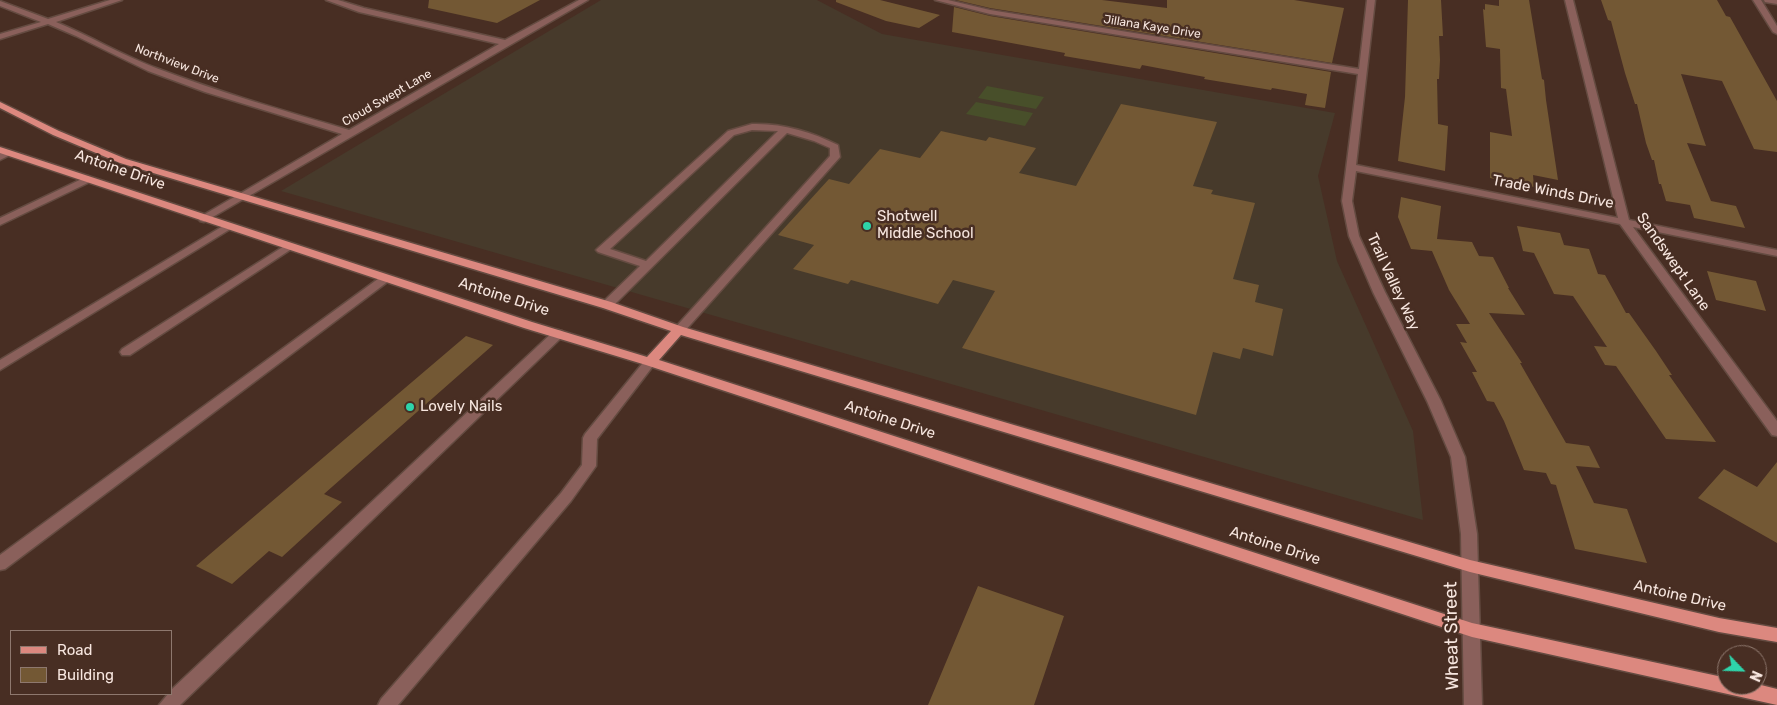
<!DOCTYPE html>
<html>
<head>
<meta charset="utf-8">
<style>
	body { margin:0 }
	#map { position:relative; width:1777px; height:705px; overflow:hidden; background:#482e23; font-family:Rubik,sans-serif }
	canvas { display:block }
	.legend { position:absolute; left:10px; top:630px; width:162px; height:65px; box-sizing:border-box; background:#482e23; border:1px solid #8e786e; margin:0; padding:6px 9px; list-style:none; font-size:15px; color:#f7e6df }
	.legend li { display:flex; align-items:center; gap:10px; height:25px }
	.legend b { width:25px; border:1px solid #8e786e }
	.north { position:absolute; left:1717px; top:645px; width:50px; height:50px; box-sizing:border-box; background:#482e23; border:1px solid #8e786e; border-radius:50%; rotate:114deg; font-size:14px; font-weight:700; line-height:20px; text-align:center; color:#f7e6df }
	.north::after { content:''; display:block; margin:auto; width:18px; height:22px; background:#2ed4aa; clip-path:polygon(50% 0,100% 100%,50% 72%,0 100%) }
</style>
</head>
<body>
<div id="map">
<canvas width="1777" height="705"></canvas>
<ul class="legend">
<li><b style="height:6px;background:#dc887f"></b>Road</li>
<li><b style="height:14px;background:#735834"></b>Building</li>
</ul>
<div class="north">N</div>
</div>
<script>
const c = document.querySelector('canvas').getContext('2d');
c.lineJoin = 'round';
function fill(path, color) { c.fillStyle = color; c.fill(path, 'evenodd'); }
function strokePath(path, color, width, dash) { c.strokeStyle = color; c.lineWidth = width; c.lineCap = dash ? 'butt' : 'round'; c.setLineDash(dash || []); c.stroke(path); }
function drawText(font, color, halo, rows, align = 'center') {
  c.font = font + ' Rubik,sans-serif'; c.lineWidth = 5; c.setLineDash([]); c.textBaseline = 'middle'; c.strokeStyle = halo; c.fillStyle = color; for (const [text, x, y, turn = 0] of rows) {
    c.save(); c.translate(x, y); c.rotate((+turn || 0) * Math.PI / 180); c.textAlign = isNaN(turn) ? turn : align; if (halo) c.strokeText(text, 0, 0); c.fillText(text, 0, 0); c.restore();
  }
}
fill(new Path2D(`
	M601,0H817L882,34L1335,113L1318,176L1337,261L1413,431L1423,520L281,191Z`), '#473a2b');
fill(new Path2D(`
	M987,86L1044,97L1036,109L978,98Z
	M976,102L1033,113L1025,126L966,114Z`), '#484f2a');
fill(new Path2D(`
	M429,0H540L497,23L428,8Z
	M836,0H880L940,15L919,28L886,21L836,2Z
	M956,0H1102L1167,8V0H1294L1344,8L1332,63L990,8Z
	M1408,0H1441L1443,36H1439L1440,60L1439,79H1437L1438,124L1448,126L1445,171L1398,161L1405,97Z
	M1499,0H1529L1542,79L1544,80L1546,100L1558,180L1533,175L1534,187L1490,178V132L1512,136L1506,89L1501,88L1500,49L1486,47L1483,9L1485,10V4L1499,6Z
	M1601,0H1717L1726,16L1730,17L1777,101V152L1754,149L1722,81L1681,74L1706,146L1687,143L1711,201L1736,206L1745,228L1694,218L1690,205L1666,201L1661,184H1659L1654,160H1652L1646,143L1637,104H1635L1625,73L1611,21L1608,20Z
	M954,7L990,16L1331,72L1325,108L1305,105L1307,94L1272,88L1271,90L1204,79L1205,77L1142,65L1140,69L1099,62L1064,56L1065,53L952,32Z
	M1121,104L1217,122L1193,186L1213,190L1211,194L1255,203L1233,279L1259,285L1255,302L1283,309L1273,356L1243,348L1240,359L1213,352L1196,415L962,348L995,291L953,280L938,304L851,280L848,284L793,269L814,245L778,235L829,179L849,184L880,149L920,158L941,131L986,141L989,137L1036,148L1019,173L1076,186Z
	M1401,197L1441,206L1437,239L1472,242L1479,256L1493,257L1509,288H1508L1525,315L1489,313L1522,363H1520L1566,443L1589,446L1600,468L1576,466L1594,503L1627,509L1647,563L1575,549L1556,485L1551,484L1546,473L1524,470L1504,421L1494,402L1487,401L1472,372H1477L1460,342L1467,343L1456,324H1470L1449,290L1432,251L1411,249L1398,217Z
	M1517,226L1560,233L1564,245L1589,249L1598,274L1605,275L1626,313H1629L1656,351L1672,375H1669L1716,442L1666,439L1616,366L1605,365L1594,346L1607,347L1573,296L1554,294L1534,253L1523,251Z
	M1707,271L1756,281L1766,311L1716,300Z
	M466,336L493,345L324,494L342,502L282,557L269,551L232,584L196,566Z
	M1777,462V543L1698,498L1724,469L1757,487Z
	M978,586L1064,616L1034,705H928Z`), '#735834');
const minor = new Path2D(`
	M110,0H122L56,22C90,36 122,55 156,68C219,92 285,111 349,130L499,44L359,12L326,0H338L364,8L505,40L579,0H588L204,222L200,221L199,219L200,217L342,134L205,92L148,71L76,36L48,24L0,39V34L41,22L0,6V1L48,19Z
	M935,0H948L990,10L1359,69L1367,0H1375L1356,165L1618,218L1565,0H1573L1629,220L1777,250V256L1633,227L1777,421V436L1772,435L1620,224L1356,171L1352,201L1359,236L1385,292L1441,401L1465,457L1477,534L1482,705H1464L1461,534L1451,457L1427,401L1373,292L1349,236L1342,201L1358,74L990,14Z
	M1753,0H1761L1777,26V34L1773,32Z
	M1764,0H1777V4L1765,2Z
	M752,124C782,123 812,132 838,145L840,157L683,333L679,334L673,330L830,156V148L814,141L787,133L611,308H603L601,305L603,302L640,266L598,252L596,250L598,248L728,131ZM752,130L778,131L646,261L610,249L734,135Z
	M9,150L14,153L0,160V153Z
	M88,176L93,179L92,181L0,225V218Z
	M228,223L233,226L232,228L0,370V360Z
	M289,243L294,246L293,248L130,355H122L120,352L122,349Z
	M386,275L392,278L390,280L5,569L0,570V555L382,276Z
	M558,330L562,331L564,334L562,337L180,705H159L168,694H171V690L554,331Z
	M650,358L656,362L597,439L596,466L571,501L398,705H378L381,699L561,493L582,465L583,438L585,434L646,359Z`);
const major = new Path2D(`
	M0,102L59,131L126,159L611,302L683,327L1470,560L1719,618L1777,628V642L1719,632L1470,572L681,335L659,360L1472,623L1727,678V685L1757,684L1777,689V705L1472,637L646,365L524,328L0,153V147L532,322L647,357L671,331L603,308L120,163L53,135L0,108Z`);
strokePath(minor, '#644b41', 3);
strokePath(major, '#644b41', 3);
fill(minor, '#8a605b');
fill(major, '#dc887f');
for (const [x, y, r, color] of [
	[867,226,5,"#2ed4aa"],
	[410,407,5,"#2ed4aa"]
]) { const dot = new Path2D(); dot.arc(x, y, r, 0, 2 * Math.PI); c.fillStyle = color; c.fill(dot); strokePath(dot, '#482e23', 2); }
drawText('12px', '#f7e6df', '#482e23', [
	["Jillana Kaye Drive",1152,27,9],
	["Northview Drive",177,64,21],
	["Cloud Swept Lane",387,98,-30]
]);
drawText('15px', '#f7e6df', '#482e23', [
	["Antoine Drive",120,170,19],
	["Trade Winds Drive",1553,192,11],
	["Sandswept Lane",1673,262,55],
	["Trail Valley Way",1393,282,65],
	["Antoine Drive",504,297,18],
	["Antoine Drive",890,420,18],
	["Antoine Drive",1275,546,18],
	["Antoine Drive",1680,596,13]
]);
drawText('15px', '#f7e6df', '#482e23', [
	["Shotwell",877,217],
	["Middle School",877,234],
	["Lovely Nails",420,407]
], 'left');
drawText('18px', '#f7e6df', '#482e23', [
	["Wheat Street",1452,636,-91]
]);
</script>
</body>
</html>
